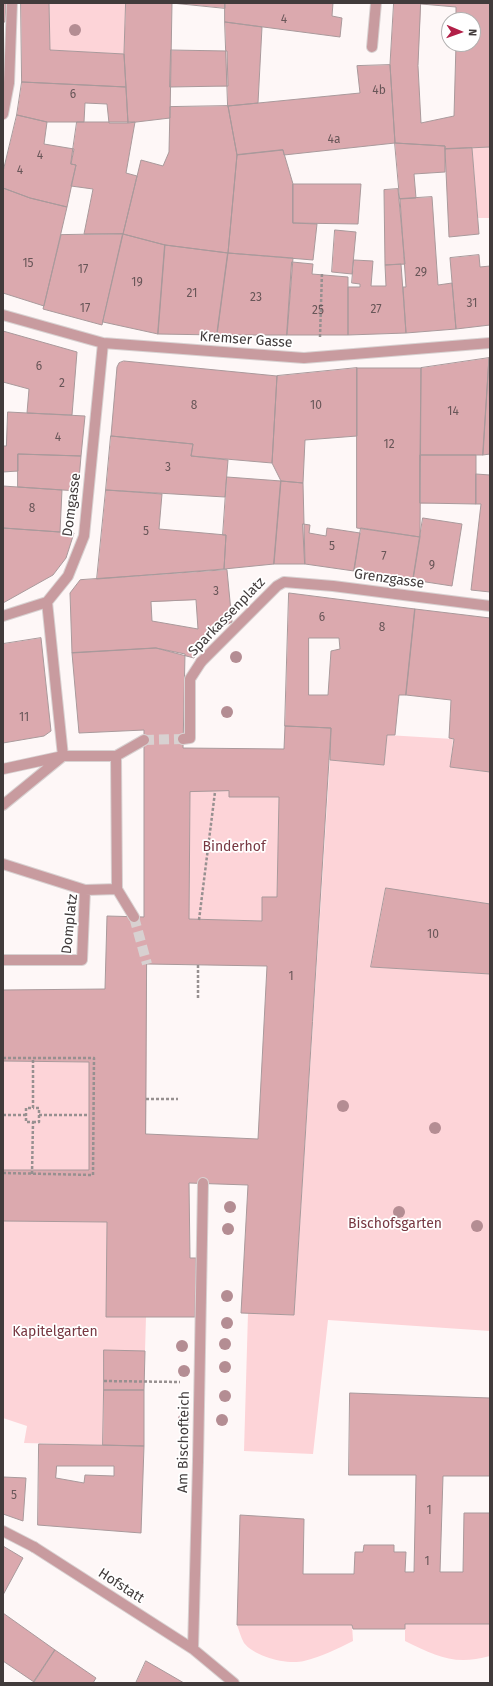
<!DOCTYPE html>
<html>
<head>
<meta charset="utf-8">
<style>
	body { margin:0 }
	#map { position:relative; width:493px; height:1686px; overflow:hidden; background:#fef7f7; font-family:"Fira Sans",sans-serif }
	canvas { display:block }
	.frame { position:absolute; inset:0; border:4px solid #413b3b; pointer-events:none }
	.north { position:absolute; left:441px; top:12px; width:40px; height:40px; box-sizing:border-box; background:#fff; border:1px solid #b3b1b1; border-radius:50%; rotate:92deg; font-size:11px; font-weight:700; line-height:16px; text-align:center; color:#413b3b }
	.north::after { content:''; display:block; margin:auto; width:14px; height:18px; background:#b22048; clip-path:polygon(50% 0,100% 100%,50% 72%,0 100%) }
</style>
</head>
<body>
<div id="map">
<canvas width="493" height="1686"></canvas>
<div class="frame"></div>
<div class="north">N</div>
</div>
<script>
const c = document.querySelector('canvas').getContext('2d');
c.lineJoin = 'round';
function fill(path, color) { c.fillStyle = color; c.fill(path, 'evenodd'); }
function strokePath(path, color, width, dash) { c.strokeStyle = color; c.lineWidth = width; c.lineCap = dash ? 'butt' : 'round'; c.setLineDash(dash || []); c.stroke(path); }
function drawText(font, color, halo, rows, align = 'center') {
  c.font = font + ' "Fira Sans",sans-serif'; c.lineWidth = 3.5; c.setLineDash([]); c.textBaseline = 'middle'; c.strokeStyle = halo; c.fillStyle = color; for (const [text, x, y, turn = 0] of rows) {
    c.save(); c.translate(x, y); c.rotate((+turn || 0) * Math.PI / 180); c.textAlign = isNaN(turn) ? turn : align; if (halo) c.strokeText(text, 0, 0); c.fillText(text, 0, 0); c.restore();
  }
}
fill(new Path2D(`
	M49,3H126L124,54L50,50Z
	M490,147V218H478L472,148Z
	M387,735L453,739L450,767L490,772V904L386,889L371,967L490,974V1331L328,1320L313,1454L244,1451L248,1313L294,1315L330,760L384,765Z
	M229,791L230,797H279L277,897H262V921L189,919L190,792Z
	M3,1061L89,1062V1170H3Z
	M3,1221L107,1222L106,1317H146L145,1351H104L103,1445L24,1443L27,1426L3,1418Z
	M405,1624H490V1656C454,1666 436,1656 405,1641Z
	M237,1625H352L353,1641C337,1649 321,1657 304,1661C287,1665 255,1657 244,1643C241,1638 239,1630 237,1625Z`), '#fdd4d8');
const building = new Path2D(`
	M3,3H6L5,22H3Z
	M21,3H49L50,50L124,54L126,87L22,82Z
	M126,3H172L170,118L128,123L124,54Z
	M172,3H225V8Z
	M225,3H333L332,16L342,18L340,37L225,22Z
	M394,3H490V147L445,149V146L395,143L390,65ZM421,4L456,7V20H473V44H456L454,116L421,123L418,66Z
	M225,22L262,27L258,103L228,106Z
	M171,50L227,51L228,86L170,87Z
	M390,65L395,143L284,155L283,150L237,155L228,106L360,93L357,66Z
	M22,82L126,87L128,123H109L107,104L85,103L84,122H47L17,115Z
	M228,106L237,155L228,253L165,245L123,234L141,160L163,166L169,152L170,107Z
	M17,115L47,122L44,144L74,149L71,164L76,165L67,207L30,198L3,188V172Z
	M77,122H135L126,173L137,176L123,234H84L93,189L71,186L76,165L71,164Z
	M395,143L445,146V172L414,174L416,198L400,199Z
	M472,148L479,234L449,237L445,149Z
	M283,150L293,184V223L317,224L313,260L228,253L237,155Z
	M293,184H361L358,224L293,223Z
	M3,188L30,198L67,207L44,306L3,293Z
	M398,189L405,264L385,265L384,190Z
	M432,197L438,285L452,283L456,329L406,333L403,287H406L400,199Z
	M335,230L356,232L352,274L332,272Z
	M123,234L165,245L158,334L103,322Z
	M123,234L102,325L43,309L61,235Z
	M165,245L228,253L217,335L158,334Z
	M228,253L293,258L287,335H217Z
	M479,255L480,267L490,266V325L456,329L450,258Z
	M354,260L373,261L371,286H386L385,265L401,264L406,333L348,335V287H360V284L352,283Z
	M292,262L313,264L312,274L348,277V335H287Z
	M3,331L77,352L72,415L27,413L29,389L3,382Z
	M489,358L483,455H420L421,368Z
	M489,358L490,454L483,455Z
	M124,361L277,376L272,463L191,456L193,444L111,436L117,367L119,363Z
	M357,368V436L305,440L303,483L281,481L272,463L277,376Z
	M357,368H421L420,537L357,528Z
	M8,412L85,416L81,456L18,454V471L3,472V446H6Z
	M111,436L193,444L191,456L228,460L225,497L106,490Z
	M18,454L81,456L78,491L18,487Z
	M420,455H476V504L420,503Z
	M476,474L490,475V592L471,590L481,504H476Z
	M227,477L281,481L274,564L224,569L226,535H223Z
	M281,481L303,483L305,564H274Z
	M3,486L62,490L60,532L3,528Z
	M106,490L162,494L159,529L226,535L224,569L97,579Z
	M423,518L462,524L452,586L413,580Z
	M303,524L310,525L309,533L326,536L327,528L360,533L354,571L305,564Z
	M3,528L74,533L66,558L53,575L3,603Z
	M361,528L420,537L413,580L354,571Z
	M227,570L232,622L206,635L194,658L156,648L72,653L70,593L80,580ZM196,600L198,629L152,621L151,602Z
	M289,593L415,609L406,695H399L395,735H387L384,765L330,760L331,728L285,726ZM309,638H339L340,649L331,651L328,695H309Z
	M415,609L490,618V772L450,767L454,739L449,738L451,700L406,695Z
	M41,638L51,731L44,736L3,743V644Z
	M156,648L185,654L183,748L284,749L285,726L331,728L294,1315L241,1313L248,1185L189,1183L190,1258H196L195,1317H106L107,1222L3,1221V1170H89V1062L3,1061V990L105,989L107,916L144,917V730L79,733L72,653ZM229,791V797H279L277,897H262V921L189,919L190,792ZM147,964L267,966L258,1139L146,1134Z
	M386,888L490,904V974L371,967Z
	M104,1350L145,1351L144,1390H104Z
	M104,1390H144V1446L103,1445Z
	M350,1393L490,1398V1476H443L440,1572H463L464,1513H490V1624H405V1629H353L352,1625H237L240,1515L304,1519L303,1574H354L355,1552H363L364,1545H394V1552H406L405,1572H414L416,1475H349Z
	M39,1444L144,1446L141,1533L38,1525ZM57,1466H114V1476L85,1475L84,1483L56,1478Z
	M3,1477L26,1478L23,1521L3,1514Z
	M3,1546L23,1558L3,1595Z
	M3,1613L55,1650L34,1682L3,1661Z
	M55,1650L96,1678L93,1683H33Z
	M146,1661L184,1683H136Z`);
fill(building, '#dba9ae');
strokePath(building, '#a9999b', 1);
strokePath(new Path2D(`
	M144,740L183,739
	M134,917L147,964`), '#d8d1d1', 10, [10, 5]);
const service = new Path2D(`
	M198,1461L203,1183`);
const pedestrian = new Path2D(`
	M372,47L376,3
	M3,114L9,83L12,3
	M3,315L103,343L304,358L490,343
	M3,616L47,602
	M183,739L190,738V679L201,662
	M116,756L117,889L134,917
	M3,769L63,756H116L144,740
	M3,805L63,756L47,602L68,576L84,536L103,343
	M3,864L85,890
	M3,960H82L85,890L117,889
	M3,1531L34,1547`);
const minor = new Path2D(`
	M201,662L277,586L284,582L333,586L490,606
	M198,1461L193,1649L234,1683
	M34,1547L193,1649`);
strokePath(service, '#d8d1d1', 12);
strokePath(pedestrian, '#d8d1d1', 12);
strokePath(minor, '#d8d1d1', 12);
strokePath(new Path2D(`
	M320,337L322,272
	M199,920L215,792
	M198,998V964
	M3,1058H94L93,1175L3,1173
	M146,1099H178
	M3,1115H26
	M39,1115H87
	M33,1122H39V1108H33
	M32,1174L33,1122H26V1108H33V1058
	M104,1381L180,1382`), '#979090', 2.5, [3, 2]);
strokePath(service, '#c89b9f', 10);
strokePath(pedestrian, '#c89b9f', 10);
strokePath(minor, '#c89b9f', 10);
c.fillStyle = '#b48d93';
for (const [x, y] of [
	[75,30],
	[236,657],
	[227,712],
	[343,1106],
	[435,1128],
	[230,1207],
	[399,1212],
	[477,1226],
	[228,1229],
	[227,1296],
	[227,1323],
	[225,1344],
	[182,1346],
	[225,1367],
	[184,1371],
	[225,1396],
	[184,1419],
	[222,1420]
]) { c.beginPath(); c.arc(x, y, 6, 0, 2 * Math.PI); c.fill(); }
drawText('12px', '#685658', null, [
	["4",284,20],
	["4b",379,91],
	["6",73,95],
	["4a",334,140],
	["4",40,156],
	["4",20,171],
	["15",28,264],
	["17",83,270],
	["29",421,273],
	["19",137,283],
	["21",192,294],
	["23",256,298],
	["31",472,304],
	["17",85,309],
	["27",376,310],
	["25",318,311],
	["6",39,367],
	["2",62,384],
	["8",194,406],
	["10",316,406],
	["14",453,412],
	["4",58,438],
	["12",389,445],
	["3",168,468],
	["8",32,509],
	["5",146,532],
	["5",332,547],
	["7",384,557],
	["9",432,566],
	["3",216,592],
	["6",322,618],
	["8",382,628],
	["11",24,718],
	["10",433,935],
	["1",291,977],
	["5",14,1496],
	["1",429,1511],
	["1",427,1562]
]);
drawText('14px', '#413b3b', '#fff', [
	["Kremser Gasse",246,340,4],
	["Domgasse",72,505,-82],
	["Grenzgasse",389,579,8],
	["Sparkassenplatz",227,617,-46],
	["Domplatz",70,924,-84],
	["Am Bischofteich",184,1442,-89],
	["Hofstatt",121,1586,33]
]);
drawText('14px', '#773741', '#fff', [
	["Binderhof",234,847],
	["Bischofsgarten",395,1224],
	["Kapitelgarten",55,1332]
]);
</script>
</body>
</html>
